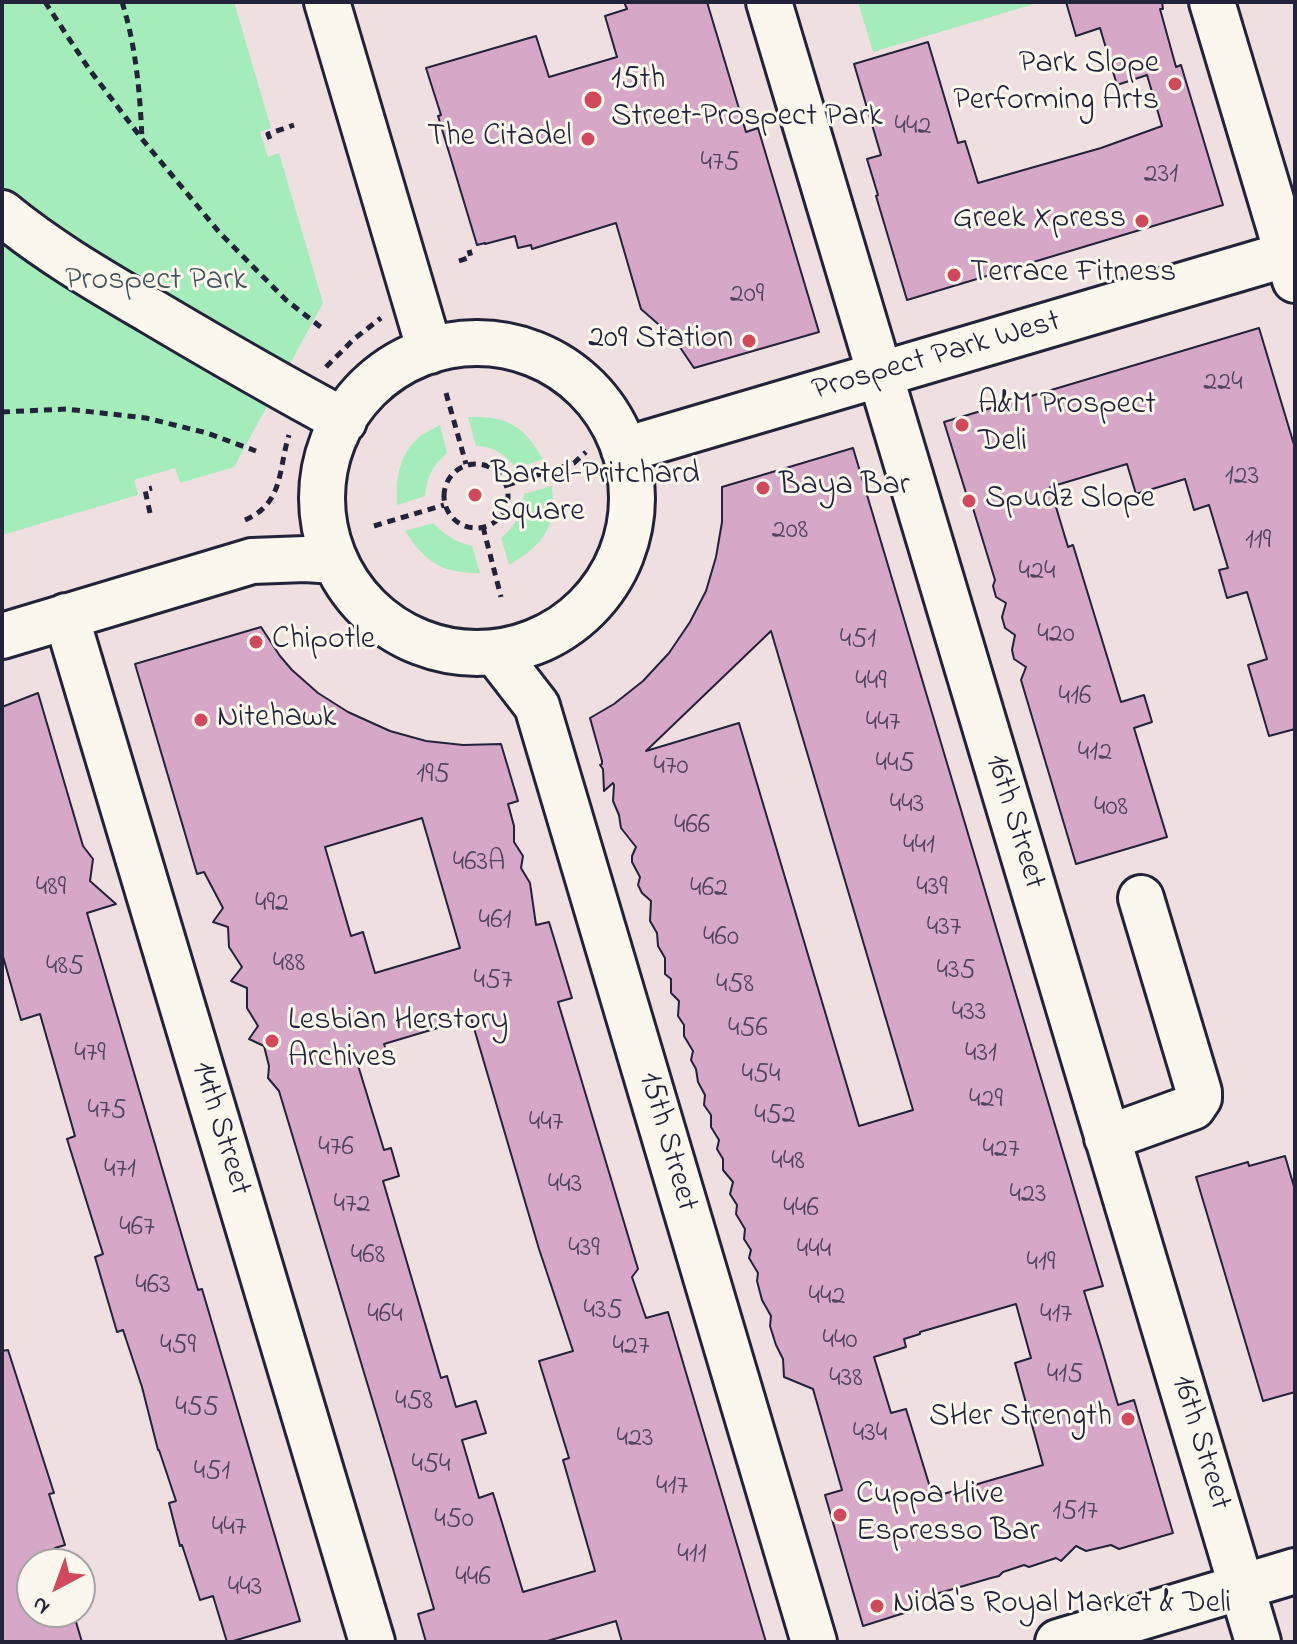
<!DOCTYPE html>
<html>
<head>
<meta charset="utf-8">
<style>
	body { margin:0 }
	#map { position:relative; width:1297px; height:1644px; overflow:hidden; background:#f0dfe1; font-family:"Indie Flower",sans-serif }
	canvas { display:block }
	.frame { position:absolute; inset:0; border:4px solid #22223b; pointer-events:none }
	.north { position:absolute; left:16px; top:1548px; width:80px; height:80px; box-sizing:border-box; background:#fbf7ec; border:2px solid #a4a2a5; border-radius:50%; rotate:221deg; font-size:22px; font-weight:700; line-height:32px; text-align:center; color:#22223b }
	.north::after { content:''; display:block; margin:auto; width:28px; height:36px; background:#d1495b; clip-path:polygon(50% 0,100% 100%,50% 72%,0 100%) }
</style>
</head>
<body>
<div id="map">
<canvas width="1297" height="1644"></canvas>
<div class="frame"></div>
<div class="north">N</div>
</div>
<script>
const c = document.querySelector('canvas').getContext('2d');
c.lineJoin = 'round';
function fill(path, color) { c.fillStyle = color; c.fill(path, 'evenodd'); }
function strokePath(path, color, width, dash) { c.strokeStyle = color; c.lineWidth = width; c.lineCap = dash ? 'butt' : 'round'; c.setLineDash(dash || []); c.stroke(path); }
function drawText(font, color, halo, rows, align = 'center') {
  c.font = font + ' "Indie Flower",sans-serif'; c.lineWidth = 6; c.setLineDash([]); c.textBaseline = 'middle'; c.strokeStyle = halo; c.fillStyle = color; for (const [text, x, y, turn = 0] of rows) {
    c.save(); c.translate(x, y); c.rotate((+turn || 0) * Math.PI / 180); c.textAlign = isNaN(turn) ? turn : align; if (halo) c.strokeText(text, 0, 0); c.fillText(text, 0, 0); c.restore();
  }
}
fill(new Path2D(`
	M2,2H234L271,128L260,132L268,157L279,153L323,303L234,467L180,483L175,468L134,480L138,495L2,535Z
	M858,2H1041L873,52Z
	M468,417C508,416 523,425 543,459L516,468C503,453 495,447 476,446Z
	M440,425L447,453C432,466 427,477 425,496L397,505C396,480 398,457 417,439C423,433 433,429 440,425Z
	M552,486C552,494 554,504 553,512C548,539 531,552 509,565L501,538C516,525 522,513 524,494Z
	M433,523C445,535 455,542 472,546L480,573C442,573 426,563 405,531Z`), '#a4ecb9');
const building = new Path2D(`
	M624,2H707L746,132L758,128L819,332L694,368L673,337L641,309L616,223L532,249L531,245L518,248L515,236L485,244V243L477,245L438,116L441,115L426,68L536,36L549,77L617,57L605,16L627,9Z
	M1066,2H1162L1163,9H1160L1176,67L1181,65L1223,205L907,300L876,196L878,195L867,159L881,155L854,64L928,42L958,143L965,141L978,183L1101,148L1162,126L1147,75L1117,85L1100,28L1076,36Z
	M1259,328L1295,448V729L1269,736L1248,665L1267,659L1247,592L1227,598L1219,570L1228,568L1209,505L1194,510L1185,479L1136,494L1127,464L1050,487L1068,547L1073,545L1121,702L1144,695L1152,722L1134,728L1167,837L1076,864L1021,680L1026,667L1014,659L1012,650L1015,635L1005,628L1002,617L1006,603L996,597L993,586L995,580L972,505L970,506L944,422Z
	M853,448L1103,1286L1084,1291L1102,1350L1118,1405L1134,1400L1173,1533L1119,1549L1111,1545L1086,1551L1076,1546L1061,1561L1056,1558L1029,1567L1024,1565L1003,1572L999,1576L991,1578L929,1596L920,1599L917,1609L863,1626L825,1495L842,1490L813,1389L784,1377L783,1359L776,1345L770,1326L771,1316L762,1300L757,1281L758,1273L749,1258L751,1250L744,1239L745,1229L736,1214L737,1205L730,1194L733,1182L723,1170V1159L717,1149L719,1140L711,1127V1115L704,1105L705,1095L698,1082L696,1069L691,1060L693,1051L684,1036V1025L678,1016L679,1001L671,993V979L665,974V958L658,946L657,933L650,921L651,901L642,893L638,885L640,877L632,862V856L636,847L621,828L619,815L613,801L614,785L613,783L604,791L603,769L600,765L602,764V761L590,718L614,704L643,681L669,653L690,622L706,591L716,557L722,522V487ZM771,631L913,1110L859,1126L739,723L646,751ZM1016,1304L1031,1358L1015,1363L1043,1465L933,1497L906,1409L891,1413L874,1357L906,1347L904,1339L920,1334V1332Z
	M261,627L280,656L292,670L318,693L348,712L390,731L426,741L463,745L501,744L518,801L508,804L514,826V842L523,856L521,868L530,883L536,925L549,922L572,998L558,1002L638,1269L632,1277L646,1318L668,1312L766,1642H622L616,1621L544,1642H426L418,1614L434,1609L391,1462L279,1091L268,1078L269,1066L264,1046L249,1039L258,1026L247,1008V988L231,981L242,967L229,947L228,927L213,922L223,908L204,872L197,874L135,664ZM422,818L460,948L375,973L363,932L351,936L325,847ZM471,1018L539,1249L573,1351L539,1361L569,1458L563,1460L595,1571L523,1592L493,1493L479,1498L462,1440L486,1433L476,1401L456,1407L447,1376L441,1378L383,1181L399,1176L391,1148L384,1150L357,1062L387,1053L384,1044Z
	M38,693L83,846L93,859L90,881L116,904L87,913L189,1260L198,1290L202,1289L300,1621L230,1642H227L213,1596L200,1600L182,1545L180,1546L169,1503L176,1501L159,1450H158L142,1387L123,1330L117,1332L95,1257L103,1254L67,1139L75,1136L40,1014L21,1020L2,953V707Z
	M1285,1156L1295,1190V1392L1263,1401L1196,1177L1248,1162L1249,1166Z
	M8,1350L54,1493L49,1494L65,1545L55,1548L59,1564H32V1612H73L82,1642H2V1351Z`);
fill(building, '#d6a7c7');
strokePath(building, '#22223b', 2);
const minor = new Path2D(`
	M327,2L430,351
	M769,2L1258,1642
	M1212,2L1295,280
	M2,213C48,251 100,281 151,311C215,349 279,386 344,421
	M322 498a155 155 0 1 1 310 0a155 155 0 1 1-310 0Z
	M624,450L1295,252
	M66,616L372,1642
	M2,636L252,561L305,559L335,561
	M496,653L537,706L814,1642
	M1107,1138L1193,1107L1199,1098V1092L1141,898
	M1058,1642L1295,1571`);
strokePath(minor, '#22223b', 50);
strokePath(new Path2D(`
	M45,2L89,69L142,139L219,232L286,300L322,328
	M122,2C136,46 140,93 142,139
	M270,139L268,134L294,125
	M459,261L471,257L469,250
	M326,367L354,339L381,318
	M446,393L466,464
	M2,412L66,409L146,418L207,433L256,451
	M444 496a32 32 0 1 1 64 0a32 32 0 1 1-64 0Z
	M507,485L574,463L586,452
	M150,513L145,490L152,488
	M245,520C284,503 278,470 289,435
	M374,526L444,505
	M483,527L501,597`), '#22223b', 5, [8, 6]);
strokePath(minor, '#fbf7ec', 44);
for (const [x, y, r, color] of [
	[1175,84,8,"#d1495b"],
	[593,100,10,"#d1495b"],
	[588,139,8,"#d1495b"],
	[1142,221,8,"#d1495b"],
	[954,275,8,"#d1495b"],
	[749,341,8,"#d1495b"],
	[962,425,8,"#d1495b"],
	[763,488,8,"#d1495b"],
	[475,495,8,"#d1495b"],
	[969,501,8,"#d1495b"],
	[256,642,8,"#d1495b"],
	[201,720,8,"#d1495b"],
	[272,1041,8,"#d1495b"],
	[1128,1419,8,"#d1495b"],
	[840,1515,8,"#d1495b"],
	[877,1606,8,"#d1495b"]
]) { const dot = new Path2D(); dot.arc(x, y, r, 0, 2 * Math.PI); c.fillStyle = color; c.fill(dot); strokePath(dot, '#fbf7ec', 3); }
drawText('28px', '#4f435e', null, [
	["442",913,128],
	["475",720,164],
	["231",1161,176],
	["209",747,296],
	["224",1223,384],
	["123",1242,478],
	["208",790,532],
	["119",1258,542],
	["424",1037,573],
	["420",1056,636],
	["451",858,641],
	["449",871,683],
	["416",1075,698],
	["447",883,724],
	["412",1095,754],
	["445",895,765],
	["470",671,768],
	["195",433,776],
	["443",907,806],
	["408",1111,809],
	["466",692,827],
	["441",919,847],
	["463A",479,864],
	["489",51,889],
	["439",932,889],
	["462",709,890],
	["492",272,905],
	["461",495,922],
	["437",944,929],
	["460",721,939],
	["488",289,965],
	["485",65,968],
	["435",956,972],
	["457",493,982],
	["458",735,986],
	["433",969,1014],
	["456",748,1030],
	["479",90,1055],
	["431",981,1055],
	["454",761,1076],
	["429",986,1101],
	["475",107,1112],
	["452",775,1117],
	["447",546,1124],
	["476",336,1149],
	["427",1001,1151],
	["448",788,1163],
	["471",120,1171],
	["443",565,1186],
	["423",1028,1196],
	["472",352,1206],
	["446",801,1210],
	["467",137,1229],
	["439",584,1250],
	["444",814,1251],
	["468",368,1257],
	["419",1041,1264],
	["463",153,1287],
	["442",827,1298],
	["435",603,1312],
	["464",385,1316],
	["417",1056,1316],
	["440",840,1342],
	["459",178,1347],
	["427",631,1348],
	["415",1065,1376],
	["438",846,1380],
	["458",414,1403],
	["455",197,1409],
	["434",870,1435],
	["423",635,1440],
	["454",431,1466],
	["451",212,1473],
	["417",672,1488],
	["1517",1075,1513],
	["450",454,1521],
	["447",229,1529],
	["411",692,1556],
	["446",473,1579],
	["443",245,1589]
]);
drawText('32px', '#22223b', '#fbf7ec', [
	["Park Slope",1159,66,"right"],
	["Performing Arts",1159,103,"right"],
	["15th",611,82],
	["Street–Prospect Park",611,119],
	["The Citadel",572,139,"right"],
	["Greek Xpress",1126,221,"right"],
	["Terrace Fitness",970,275],
	["209 Station",733,341,"right"],
	["A&M Prospect",978,407],
	["Deli",978,444],
	["Bartel-Pritchard",491,477],
	["Square",491,514],
	["Baya Bar",779,488],
	["Spudz Slope",985,501],
	["Chipotle",272,642],
	["Nitehawk",217,720],
	["Lesbian Herstory",288,1023],
	["Archives",288,1060],
	["SHer Strength",1112,1419,"right"],
	["Cuppa Hive",856,1497],
	["Espresso Bar",856,1534],
	["Nida's Royal Market & Deli",893,1606]
], 'left');
drawText('32px', '#42545a', '#fbf7ec', [
	["Prospect Park",156,283]
]);
drawText('32px', '#22223b', '#fbf7ec', [
	["Prospect Park West",937,358,-16],
	["16th Street",1013,822,73],
	["14th Street",219,1129,73],
	["15th Street",666,1142,74],
	["16th Street",1199,1443,73]
]);
</script>
</body>
</html>
